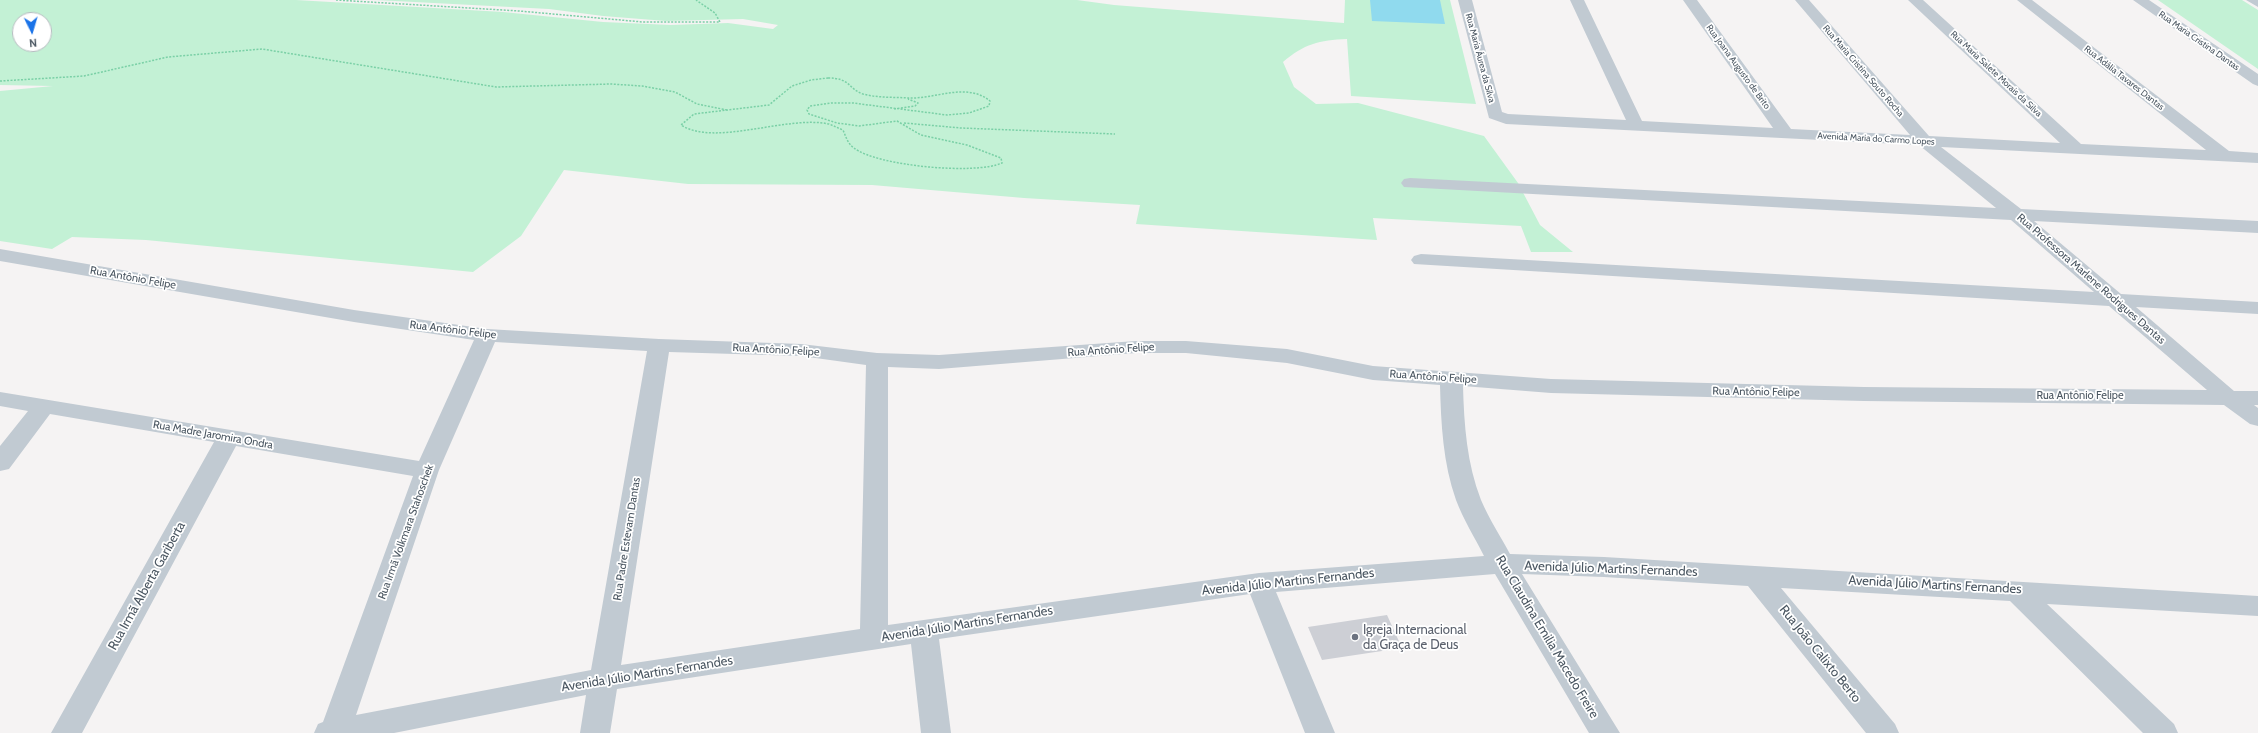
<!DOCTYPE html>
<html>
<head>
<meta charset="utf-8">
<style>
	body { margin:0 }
	#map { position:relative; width:2258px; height:733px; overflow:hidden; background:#f5f3f3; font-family:Cabin,sans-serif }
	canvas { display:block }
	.north { position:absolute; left:12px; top:12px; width:40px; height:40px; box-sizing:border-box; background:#fff; border:1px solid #b7bbc0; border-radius:50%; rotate:175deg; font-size:11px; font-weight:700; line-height:16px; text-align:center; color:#4a5661 }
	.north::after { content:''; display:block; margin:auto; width:14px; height:18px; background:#1a73e8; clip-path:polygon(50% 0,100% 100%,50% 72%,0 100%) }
</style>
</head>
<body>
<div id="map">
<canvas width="2258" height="733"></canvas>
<div class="north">N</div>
</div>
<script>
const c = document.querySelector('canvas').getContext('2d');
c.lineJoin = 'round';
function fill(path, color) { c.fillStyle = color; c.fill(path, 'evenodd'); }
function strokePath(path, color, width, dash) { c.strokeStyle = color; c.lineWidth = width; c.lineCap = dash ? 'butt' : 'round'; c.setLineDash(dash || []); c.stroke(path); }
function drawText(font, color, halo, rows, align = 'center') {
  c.font = font + ' Cabin,sans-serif'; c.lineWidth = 3.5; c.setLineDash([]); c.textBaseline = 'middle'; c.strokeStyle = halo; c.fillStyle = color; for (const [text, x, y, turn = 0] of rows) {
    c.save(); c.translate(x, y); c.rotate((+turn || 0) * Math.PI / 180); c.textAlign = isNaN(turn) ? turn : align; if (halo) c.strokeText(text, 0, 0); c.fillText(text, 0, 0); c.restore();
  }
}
fill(new Path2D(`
	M0,0H296L503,12L603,22L671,25L728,23L773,29L778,25L743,19L666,21L603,16L549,9L376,0H1077L1114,5L1344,23L1345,0H1450L1476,104L1351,96L1347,39C1319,40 1304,44 1283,62L1294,87L1316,104L1358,103L1484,136L1518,183L1540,225L1573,252H1531L1521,226L1373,218L1377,240L1136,224L1140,205L1024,198L872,185L688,184L564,170L521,236L473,272L146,240L72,237L52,249L0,241V91L53,86L0,85ZM20,20H44V44H20Z
	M2158,0H2242L2258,10V69Z`), '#c3f1d5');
fill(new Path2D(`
	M1370,0H1440L1445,24L1372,21Z`), '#90daee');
fill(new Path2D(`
	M1387,615L1402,648L1322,660L1308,627Z`), '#cdcfd5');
strokePath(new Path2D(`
	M336,0L519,11L643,22H720L715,13L696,0
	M828,78C851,78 848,89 863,94C878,98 894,97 909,98C936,99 967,82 990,101L989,106L969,113L947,115L853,103H831L810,106L807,110L809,114L837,123L859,126L897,121L921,135L967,145L1001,158L1002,163C975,175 877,166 854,148C848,144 846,137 843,130C838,128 834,126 829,124C787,115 715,147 681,125L694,114L769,105L792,86L811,80Z
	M0,81L84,76L168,57L262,49L496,87L611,84L642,86L675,92L697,104L727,110
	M894,109L915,106L918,103L908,99
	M904,123L961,128L1115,134`), '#7ad0a6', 1.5, [2, 1.5]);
fill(new Path2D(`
	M1458,0H1472L1502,112L1508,114L1626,120L1570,0H1584L1642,121L1773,128L1683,0H1697L1791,129L1910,135L1795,0H1809L1929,136L2060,143L1908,0H1923L2081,144L2206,150L2017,0H2032L2229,151L2258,153V163L1941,147L2021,209L2258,221V233L2034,221L2121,294L2258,302V314L2136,307L2234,391H2258V405H2254L2258,408V426L2250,424L2224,405L1864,401L1551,393L1463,386C1464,425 1467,464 1481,500C1489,519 1501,537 1510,554L1604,557L2258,596V616L2047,604L2174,724L2178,733H2143L2010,601L1781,588L1895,724L1899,733H1866L1748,586L1604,577L1522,574L1620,733H1589L1495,574L1276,592L1335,733H1305L1250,594L939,639L951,733H921L911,644L617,689L610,733H580L586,695L394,733H314L318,724L323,722L413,476L236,446L82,733H51L214,442L50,414L9,469L0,471V446L28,411L0,406V392L419,461L474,340L354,322L0,261V249L354,310L487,329L659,339L801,344L877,353L939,355L1136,341H1186L1287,349L1373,366L1551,379L1864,387L2207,390L2109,306L1414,264L1411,260L1414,256L1421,254L2094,292L2011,220L1404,187L1401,183L1404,179L1410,178L1996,208L1919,145L1506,124L1489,118ZM495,342L647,351L591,670L356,715L439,470ZM669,352L801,356L866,365L860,629L621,665ZM1136,353H1186L1287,363L1373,380L1440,385C1441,424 1443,463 1456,500C1463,519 1475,538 1484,556L1259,573L888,625V367L939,369Z
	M2133,0H2149L2258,74V86L2253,84Z
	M2246,0H2258V7Z`), '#c1cad2');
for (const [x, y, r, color] of [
	[1355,637,4,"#6b7280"]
]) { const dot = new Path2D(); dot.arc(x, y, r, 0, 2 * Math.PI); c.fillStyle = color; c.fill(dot); strokePath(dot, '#fff', 1.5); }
drawText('9px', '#4a5661', '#fff', [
	["Rua Maria Cristina Dantas",2199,41,35],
	["Rua Maria Áurea da Silva",1480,58,75],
	["Rua Joana Augusto de Brito",1738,67,54],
	["Rua Maria Cristina Souto Rocha",1863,71,49],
	["Rua Maria Salete Morais da Silva",1996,74,43],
	["Rua Adália Tavares Dantas",2124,78,38],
	["Avenida Maria do Carmo Lopes",1876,139,3]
]);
drawText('11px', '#4a5661', '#fff', [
	["Rua Antônio Felipe",133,278,10],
	["Rua Professora Marlene Rodrigues Dantas",2091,279,41],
	["Rua Antônio Felipe",453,330,7],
	["Rua Antônio Felipe",776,350,3],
	["Rua Antônio Felipe",1111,350,-4],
	["Rua Antônio Felipe",1433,377,4],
	["Rua Antônio Felipe",1756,392,1],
	["Rua Antônio Felipe",2080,396],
	["Rua Madre Jaromira Ondra",213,435,10],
	["Rua Irmã Volkmara Stahoschek",406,532,-70],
	["Rua Padre Estevam Dantas",627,539,-81]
]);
drawText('13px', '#4a5661', '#fff', [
	["Avenida Júlio Martins Fernandes",1611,569,2],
	["Avenida Júlio Martins Fernandes",1288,582,-6],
	["Avenida Júlio Martins Fernandes",1935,585,3],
	["Rua Irmã Alberta Gariberta",147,586,-61],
	["Avenida Júlio Martins Fernandes",967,624,-9],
	["Rua Claudina Emilia Macedo Freire",1547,637,59],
	["Rua João Calixto Berto",1820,654,51],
	["Avenida Júlio Martins Fernandes",647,674,-9]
]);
drawText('13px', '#5b616d', '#fff', [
	["Igreja Internacional",1363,630],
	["da Graça de Deus",1363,645]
], 'left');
</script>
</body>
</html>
